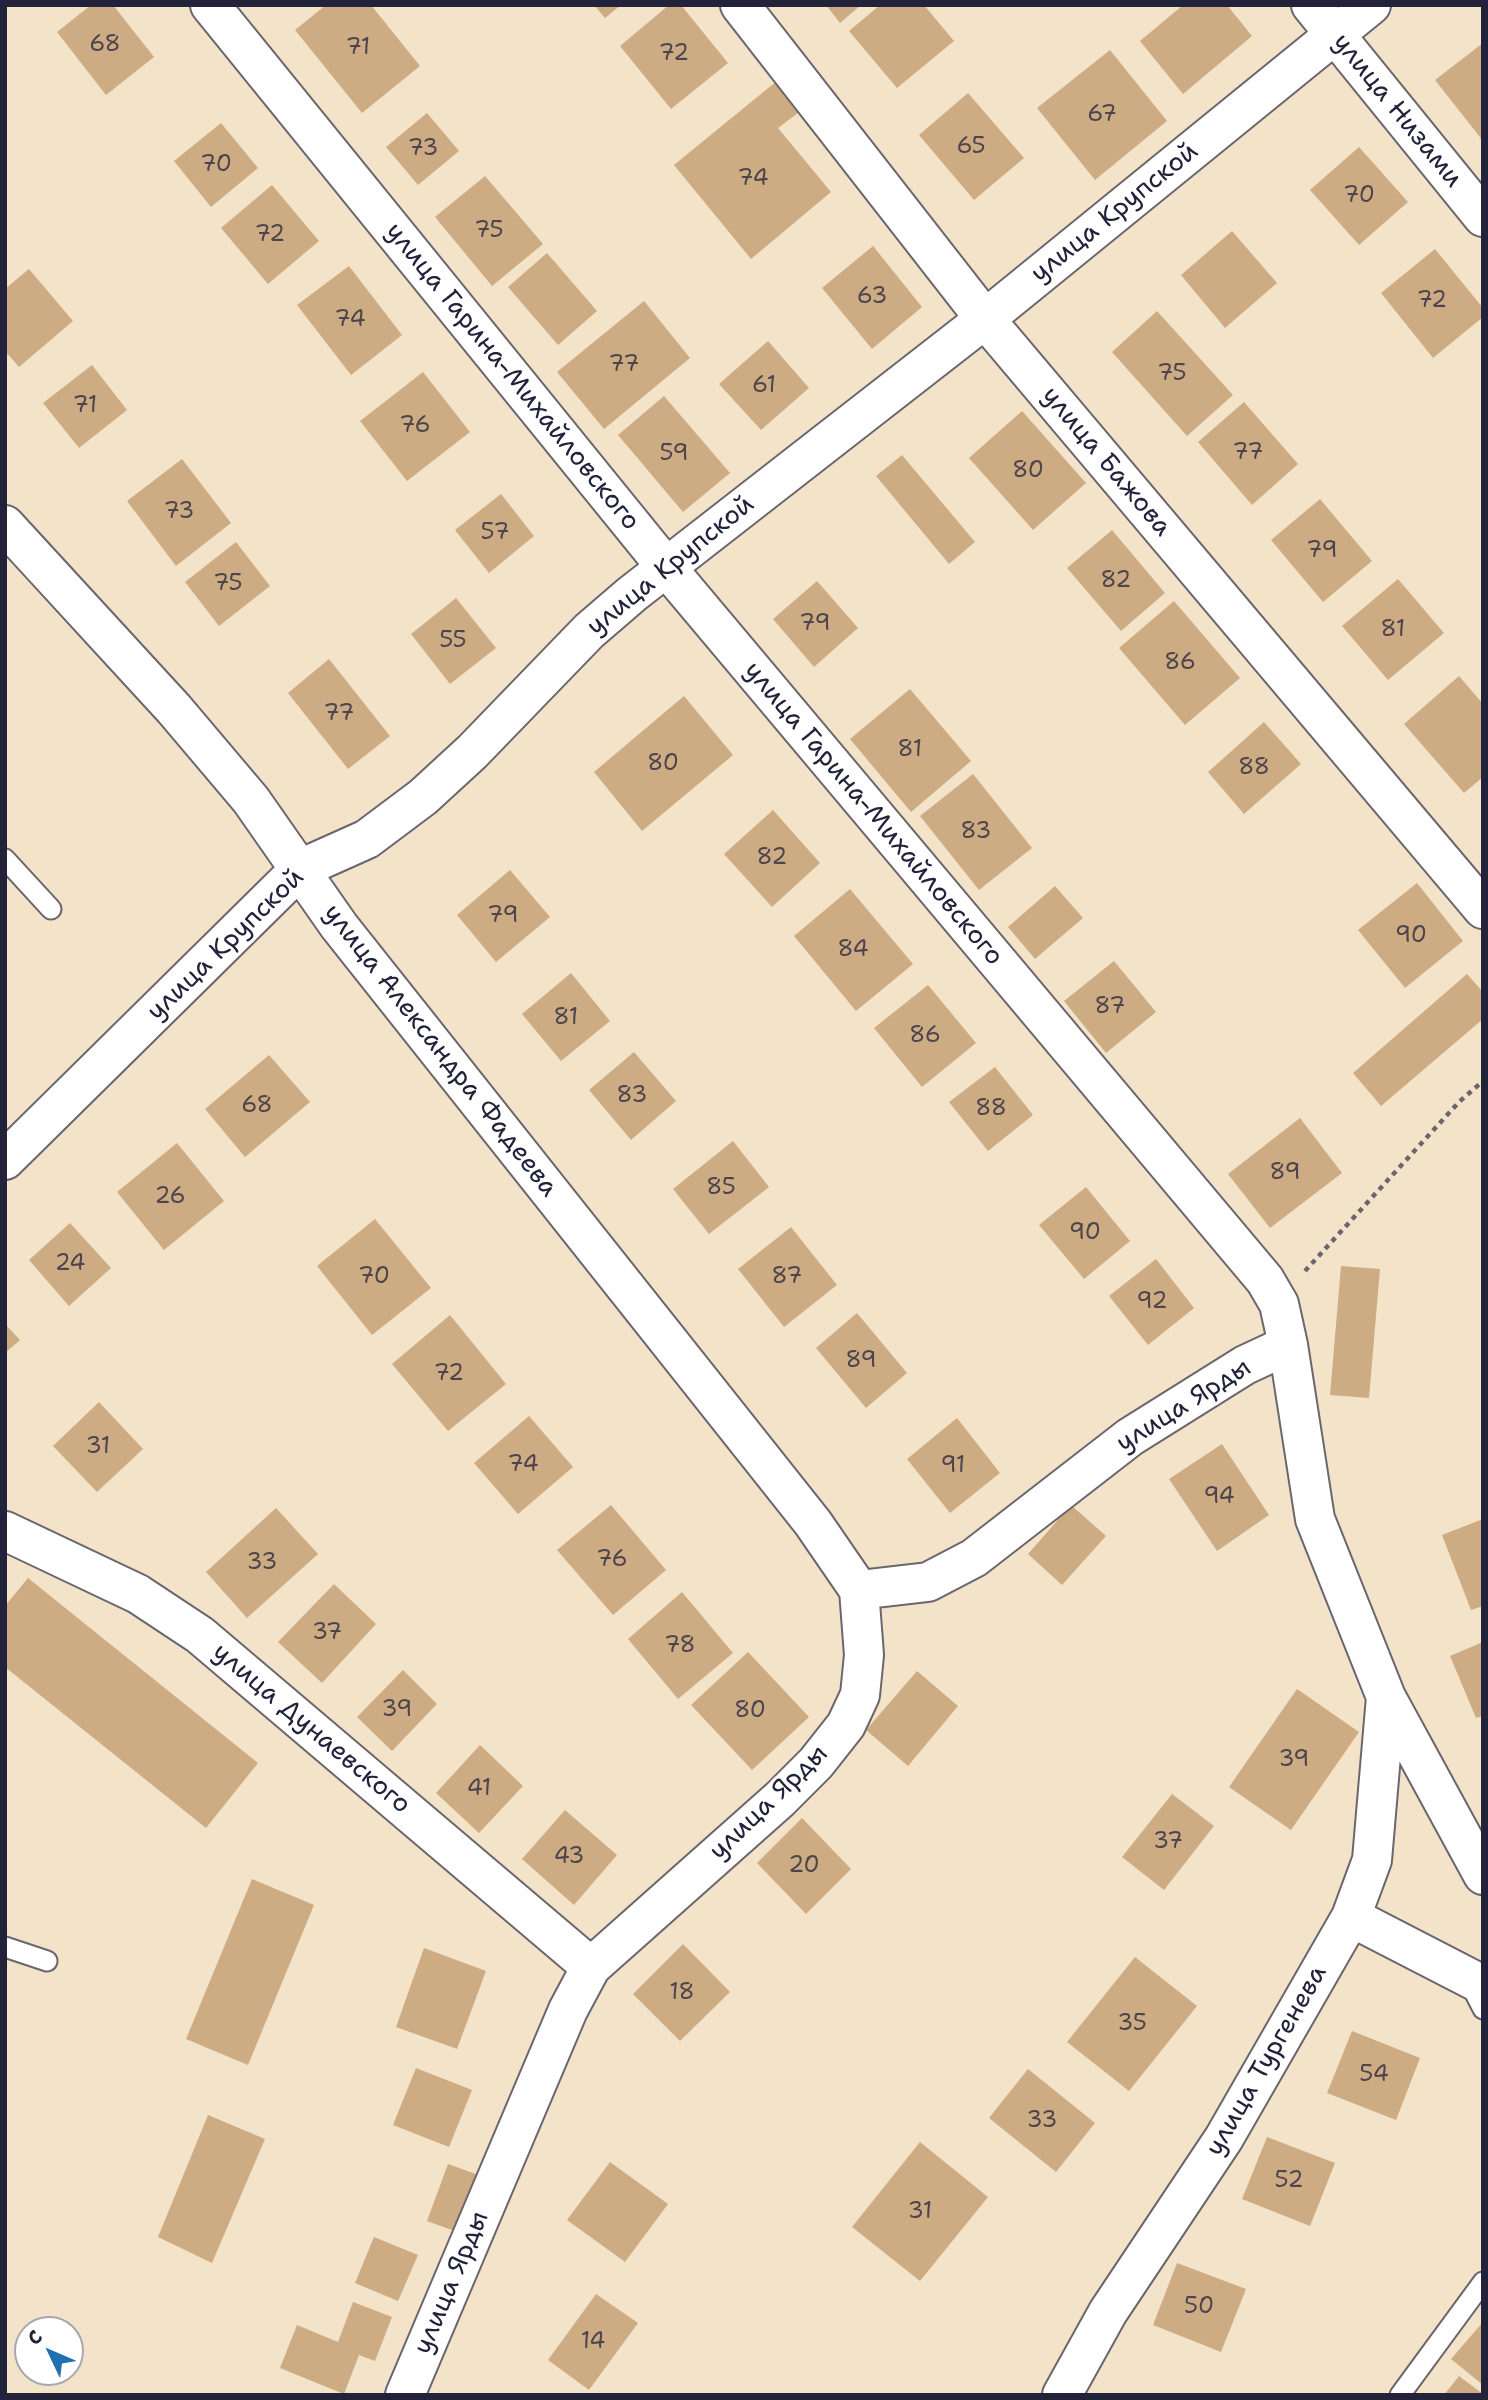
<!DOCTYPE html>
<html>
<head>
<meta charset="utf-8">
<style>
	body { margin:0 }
	#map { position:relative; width:1488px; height:2400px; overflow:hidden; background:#f3e3c9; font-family:"Shantell Sans",sans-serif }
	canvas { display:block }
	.frame { position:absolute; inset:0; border:7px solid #22223b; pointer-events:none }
	.north { position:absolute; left:14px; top:2316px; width:70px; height:70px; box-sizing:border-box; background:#fff; border:2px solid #a7a7b1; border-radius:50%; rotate:314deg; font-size:19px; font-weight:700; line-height:28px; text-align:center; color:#22223b }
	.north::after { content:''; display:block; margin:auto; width:24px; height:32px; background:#1f6fb2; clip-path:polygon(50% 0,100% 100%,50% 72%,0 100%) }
</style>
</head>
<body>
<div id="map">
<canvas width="1488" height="2400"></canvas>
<div class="frame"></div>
<div class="north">С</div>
</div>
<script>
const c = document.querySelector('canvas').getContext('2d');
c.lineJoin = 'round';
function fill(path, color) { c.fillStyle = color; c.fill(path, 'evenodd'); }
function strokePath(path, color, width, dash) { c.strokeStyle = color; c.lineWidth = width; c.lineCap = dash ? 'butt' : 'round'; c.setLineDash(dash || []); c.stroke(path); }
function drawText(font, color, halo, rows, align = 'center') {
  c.font = font + ' "Shantell Sans",sans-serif'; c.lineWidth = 6; c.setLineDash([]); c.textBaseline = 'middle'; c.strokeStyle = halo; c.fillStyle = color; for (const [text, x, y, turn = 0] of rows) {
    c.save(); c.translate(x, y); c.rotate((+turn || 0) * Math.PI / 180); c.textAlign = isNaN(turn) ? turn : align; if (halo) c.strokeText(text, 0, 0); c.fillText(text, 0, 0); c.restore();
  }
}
fill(new Path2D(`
	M91,5H113L154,57L106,95L57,32Z
	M326,5H371L420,66L362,113L295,30Z
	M594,5H621L605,18Z
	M669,5H681L728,63L671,109L620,46Z
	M826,5H861L840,23Z
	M880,5H924L954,41L897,88L849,31Z
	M1183,5H1227L1252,36L1183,94L1140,41Z
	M1483,43V141L1435,80Z
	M1110,50L1167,121L1095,180L1037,108Z
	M778,80L802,110L778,128L831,192L751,259L674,165Z
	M968,93L1024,158L974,200L919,135Z
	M427,113L459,151L418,185L386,147Z
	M221,123L258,168L211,207L174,161Z
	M1359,147L1408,202L1359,245L1310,190Z
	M485,176L543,244L492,286L435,217Z
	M272,185L319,241L268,284L221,228Z
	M1232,231L1277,283L1225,328L1181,275Z
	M873,246L922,307L872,349L822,288Z
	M1435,249L1483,308V317L1433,358L1381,293Z
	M547,253L597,311L558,345L508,287Z
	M349,266L402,335L351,375L297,305Z
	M29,269L73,321L19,367L5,351V289Z
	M644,301L690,358L604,429L557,372Z
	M1157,311L1233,395L1187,436L1112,352Z
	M768,341L809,388L761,430L719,384Z
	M92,365L127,410L79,448L43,403Z
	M423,372L470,432L407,481L360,421Z
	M664,396L730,473L683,512L618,435Z
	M1244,402L1298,464L1252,505L1198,442Z
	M1022,411L1086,483L1033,530L969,458Z
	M902,455L975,542L949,564L876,476Z
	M182,459L231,523L176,566L127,501Z
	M501,494L534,536L489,573L455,530Z
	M1320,499L1372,561L1323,602L1271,540Z
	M1112,530L1165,593L1121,631L1067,568Z
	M236,542L270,586L219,626L185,582Z
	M1398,579L1444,633L1388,680L1342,626Z
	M817,581L858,628L814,667L773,619Z
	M456,598L496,648L450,684L411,634Z
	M1174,601L1240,678L1185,725L1119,648Z
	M329,659L390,736L348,769L288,693Z
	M1459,676L1483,704V777L1464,793L1404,724Z
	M910,689L971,761L911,812L850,739Z
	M684,696L733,755L642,831L594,772Z
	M1264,722L1301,764L1244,814L1208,772Z
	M973,774L1032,848L979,890L920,816Z
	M773,810L820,863L772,907L724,854Z
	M510,870L550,917L496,962L457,915Z
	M1417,883L1463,941L1405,988L1358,930Z
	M1055,886L1083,918L1035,959L1008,927Z
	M850,889L913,964L856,1011L794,936Z
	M1114,961L1156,1012L1106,1053L1064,1001Z
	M571,973L610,1021L561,1061L522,1014Z
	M1467,974L1483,992V1019L1381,1106L1353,1073Z
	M928,985L976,1043L922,1087L874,1028Z
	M634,1052L676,1101L631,1140L589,1090Z
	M269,1055L310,1102L245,1157L205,1109Z
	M995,1067L1033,1115L988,1151L949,1102Z
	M1300,1118L1342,1173L1270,1228L1228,1174Z
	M733,1141L769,1187L709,1234L673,1189Z
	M177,1143L224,1201L164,1250L117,1192Z
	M1086,1187L1130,1241L1084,1279L1039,1225Z
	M375,1219L431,1288L372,1335L317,1266Z
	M70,1223L111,1268L69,1306L29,1260Z
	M791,1227L837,1285L784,1327L738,1269Z
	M1156,1259L1194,1308L1148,1345L1109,1296Z
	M1341,1266L1380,1269L1369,1398L1330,1395Z
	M857,1313L907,1373L866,1408L816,1348Z
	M450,1315L506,1384L448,1431L392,1364Z
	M5,1324L20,1340L5,1353Z
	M99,1402L143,1449L97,1492L53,1446Z
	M529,1416L573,1467L518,1514L474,1463Z
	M957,1418L1000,1473L950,1513L907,1459Z
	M1222,1444L1269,1515L1217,1551L1169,1479Z
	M611,1505L666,1570L613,1615L557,1550Z
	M1071,1505L1106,1536L1062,1585L1028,1554Z
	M276,1508L318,1554L247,1618L206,1572Z
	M1483,1519V1606L1471,1610L1442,1535Z
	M28,1578L258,1763L206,1828L5,1667V1606Z
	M334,1584L376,1624L322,1683L278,1642Z
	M682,1592L733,1653L678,1699L628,1639Z
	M1483,1642V1716L1476,1718L1450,1656Z
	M748,1652L809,1717L752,1770L691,1705Z
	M403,1670L437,1704L392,1751L357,1717Z
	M917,1671L958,1706L908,1766L866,1730Z
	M1297,1689L1359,1732L1291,1830L1229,1787Z
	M480,1745L523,1786L479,1833L436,1793Z
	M1172,1794L1214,1826L1164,1890L1122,1857Z
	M565,1810L617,1855L574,1905L522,1859Z
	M802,1818L851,1869L806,1914L757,1863Z
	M252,1879L314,1905L248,2065L186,2039Z
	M683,1944L730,1992L680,2041L633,1994Z
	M424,1948L486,1971L457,2049L396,2027Z
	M1135,1957L1197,2006L1129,2091L1067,2042Z
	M1352,2031L1420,2058L1396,2120L1327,2093Z
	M416,2068L472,2090L449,2147L393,2125Z
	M1028,2069L1095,2123L1056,2172L989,2118Z
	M208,2115L265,2139L212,2263L158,2237Z
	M1267,2137L1335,2163L1310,2226L1242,2199Z
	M920,2142L988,2197L920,2281L852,2227Z
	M610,2162L668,2204L625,2262L567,2220Z
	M448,2164L484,2177L463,2234L427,2221Z
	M374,2237L418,2255L398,2301L355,2283Z
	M1177,2263L1246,2289L1221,2352L1153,2325Z
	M596,2294L638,2323L589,2390L548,2360Z
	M353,2302L392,2317L375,2361L359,2355L344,2394L280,2368L297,2325L338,2342Z
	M1483,2322V2385L1451,2359Z
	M1459,2376L1483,2394V2395H1444Z`), '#cdac83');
const lane = new Path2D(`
	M5,859L51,909
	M5,1947L47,1961
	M1468,1980L1483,2009
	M1400,2395L1483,2282`);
const street = new Path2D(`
	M210,5L666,567L1265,1280L1279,1304L1288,1345L1315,1519L1386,1697L1483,1875
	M740,5L985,319L1483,909
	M1311,5L1483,217
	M5,525L174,709L251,800L339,926L813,1523L859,1590L864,1655L860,1695L846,1725L816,1763L780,1799L591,1967L568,2010L405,2395
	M5,1160L300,869L367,839L423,797L472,752L589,631L632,594L985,319L1371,5
	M5,1531L138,1594L200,1635L591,1967
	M859,1590L928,1582L974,1558L1130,1437L1245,1365L1288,1345
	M1351,1917L1483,1985
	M1062,2395L1108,2312L1224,2138L1351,1917L1372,1860L1386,1697`);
strokePath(lane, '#6b666d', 23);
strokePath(street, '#6b666d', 42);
strokePath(new Path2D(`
	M1305,1271L1459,1102L1483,1081`), '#6b666d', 4.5, [5, 5]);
strokePath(lane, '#fff', 19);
strokePath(street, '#fff', 38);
drawText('23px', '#4d444d', null, [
	["68",105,45],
	["71",358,48],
	["72",674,54],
	["67",1102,115],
	["65",971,147],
	["73",423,149],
	["70",216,165],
	["74",753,179],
	["70",1359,196],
	["75",489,231],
	["72",270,235],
	["63",872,297],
	["72",1432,301],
	["74",350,320],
	["77",624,365],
	["75",1172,374],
	["61",764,386],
	["71",85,406],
	["76",415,426],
	["77",1248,453],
	["59",674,454],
	["80",1028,471],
	["73",179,512],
	["57",495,533],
	["79",1322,551],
	["82",1116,581],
	["75",228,584],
	["79",815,624],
	["81",1393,630],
	["55",453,641],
	["86",1180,663],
	["77",339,714],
	["81",910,750],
	["80",663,764],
	["88",1254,768],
	["83",976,832],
	["82",772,858],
	["79",503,916],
	["90",1411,936],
	["84",853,950],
	["87",1110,1007],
	["81",566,1018],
	["86",925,1036],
	["83",632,1096],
	["68",257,1106],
	["88",991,1109],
	["89",1285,1173],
	["85",721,1188],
	["26",170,1197],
	["90",1085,1233],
	["24",70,1264],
	["70",374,1277],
	["87",787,1277],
	["92",1152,1302],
	["89",861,1361],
	["72",449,1374],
	["31",98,1447],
	["74",523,1465],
	["91",953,1466],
	["94",1219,1497],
	["76",612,1560],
	["33",262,1563],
	["37",327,1633],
	["78",680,1646],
	["39",397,1710],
	["80",750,1711],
	["39",1294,1760],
	["41",479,1789],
	["37",1168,1842],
	["43",569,1857],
	["20",804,1866],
	["18",682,1993],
	["35",1132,2024],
	["54",1374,2075],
	["33",1042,2121],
	["52",1289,2181],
	["31",920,2212],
	["50",1199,2307],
	["14",593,2342]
]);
drawText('26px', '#22223b', '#fff', [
	["улица Низами",1397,111,51],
	["улица Крупской",1115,213,-39],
	["улица Гарина-Михайловского",512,377,51],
	["улица Бажова",1106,462,50],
	["улица Крупской",671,566,-39],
	["улица Гарина-Михайловского",873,814,50],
	["улица Крупской",226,945,-44],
	["улица Александра Фадеева",440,1051,52],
	["улица Ярды",1184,1406,-32],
	["улица Дунаевского",311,1729,40],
	["улица Ярды",769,1803,-44],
	["улица Тургенева",1267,2061,-60],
	["улица Ярды",452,2283,-67]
]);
</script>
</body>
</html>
